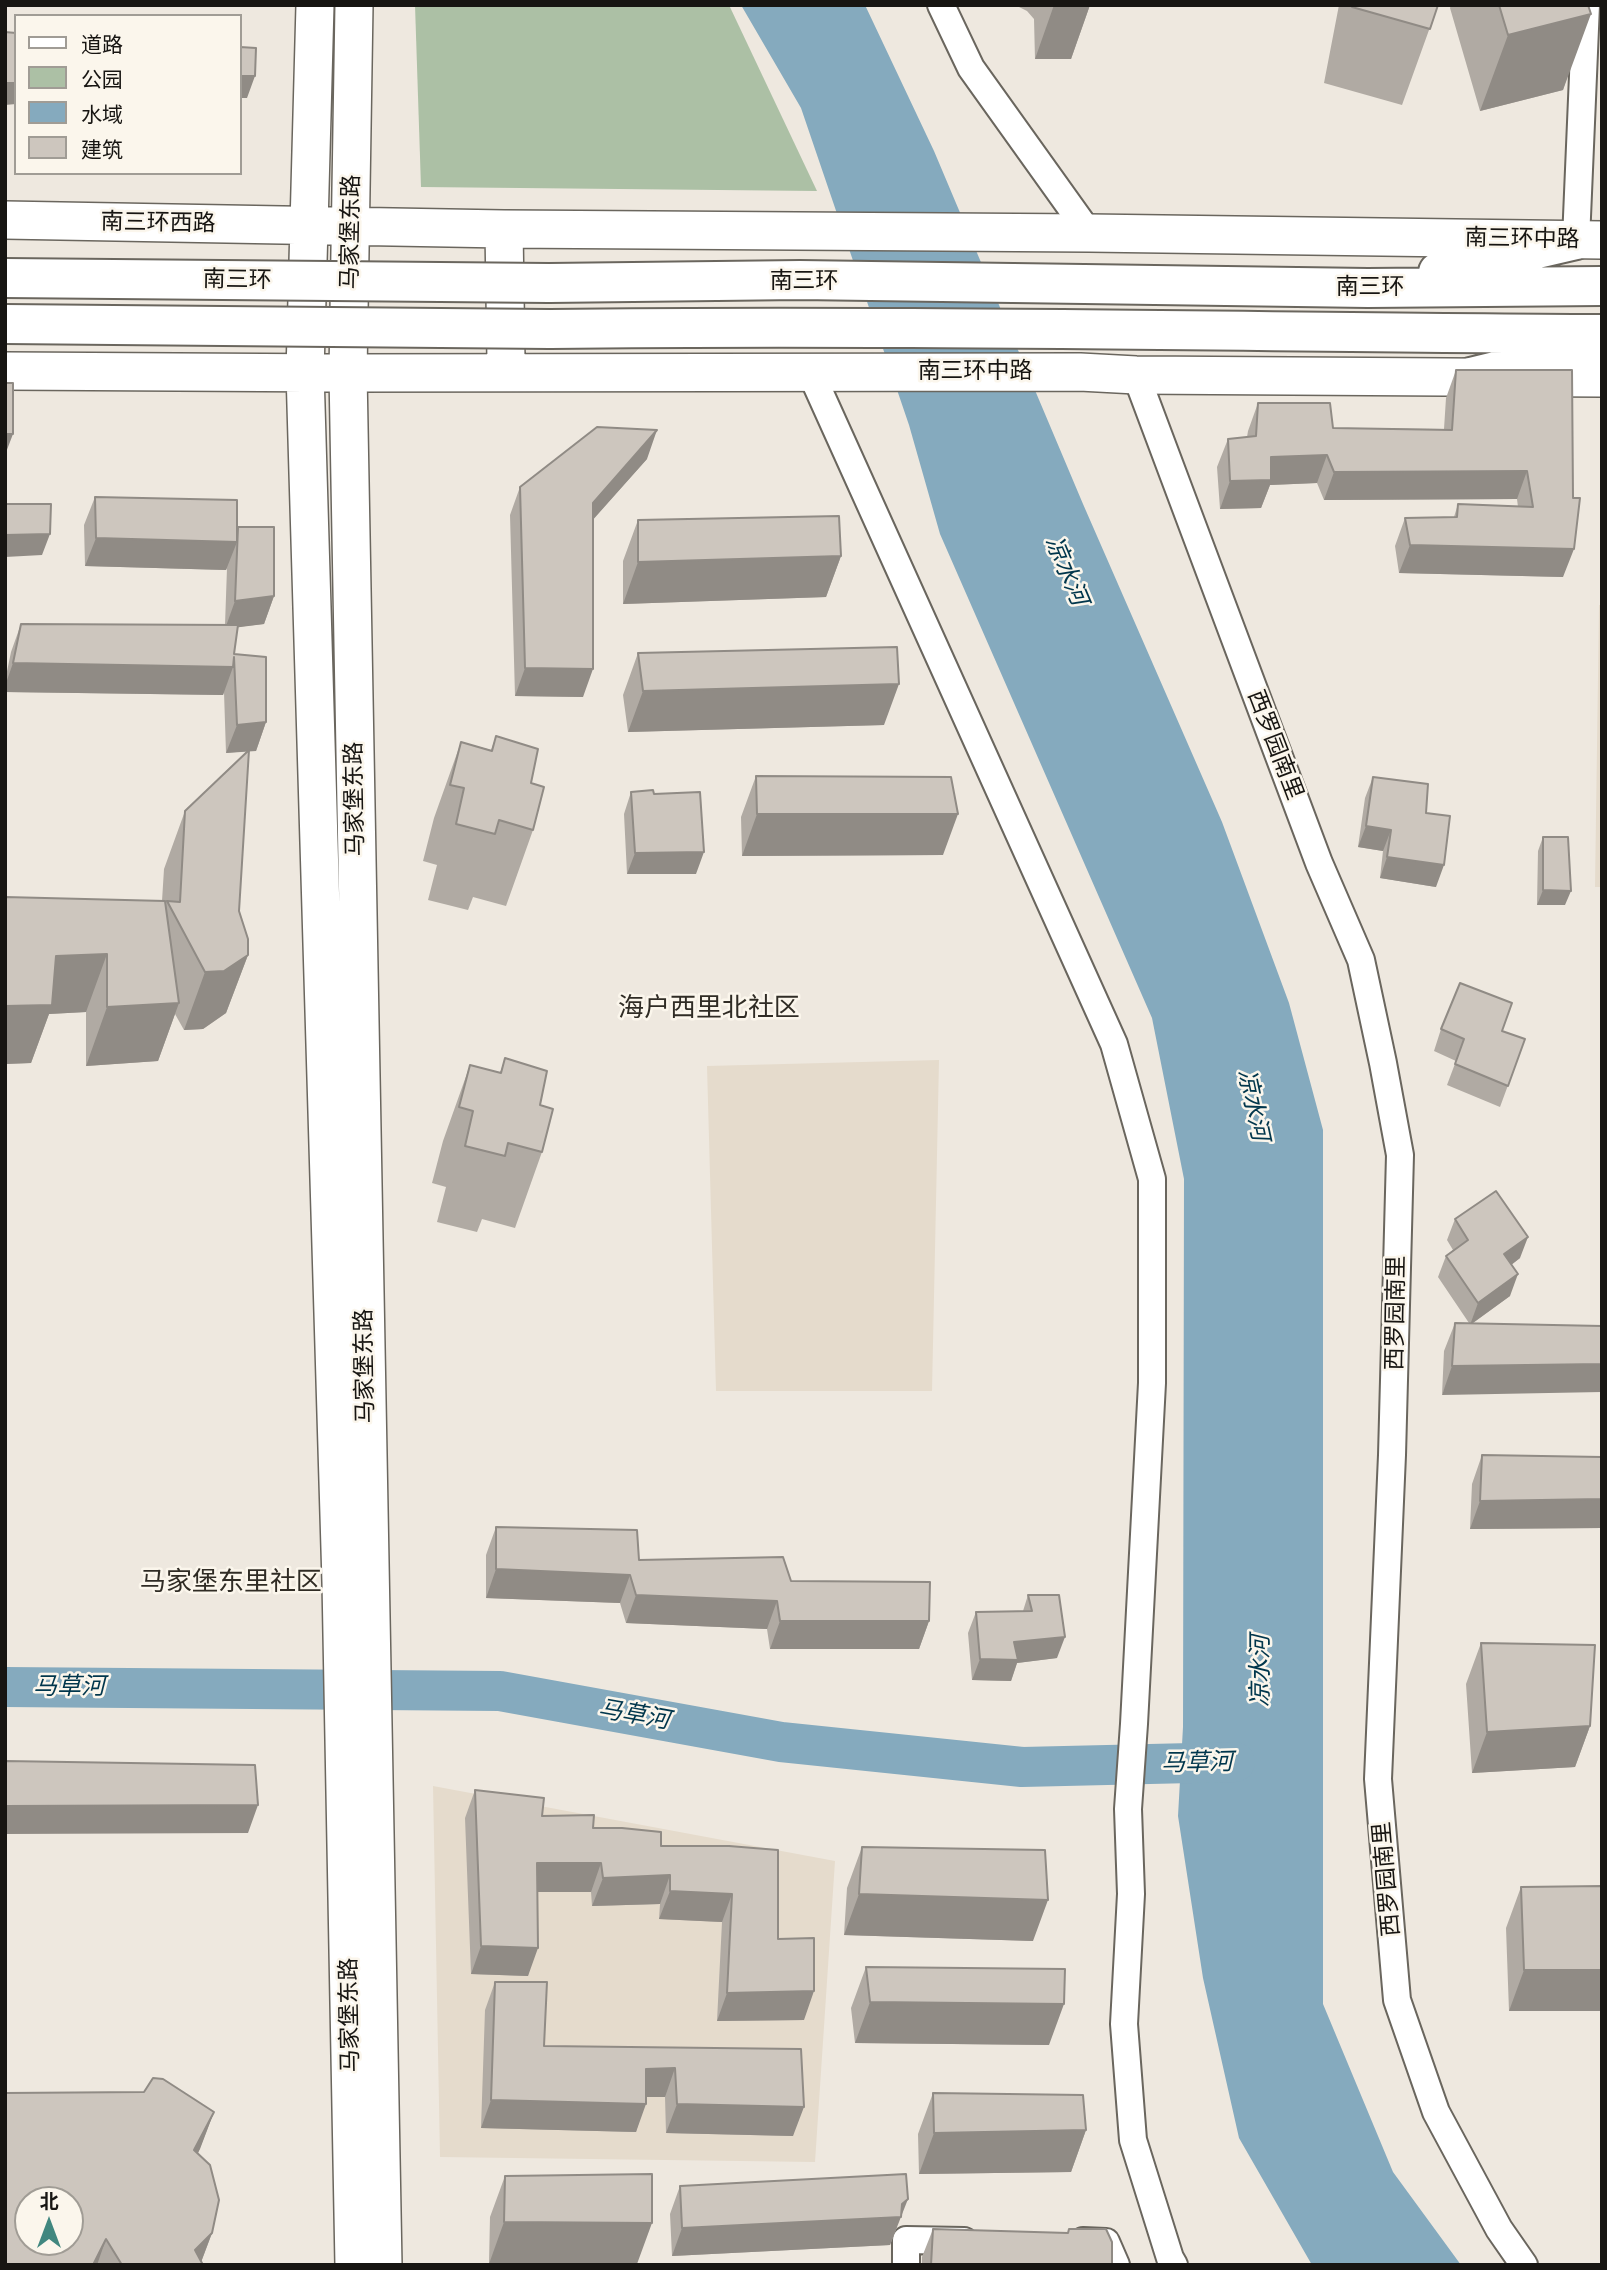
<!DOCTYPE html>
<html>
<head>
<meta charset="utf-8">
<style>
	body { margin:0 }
	#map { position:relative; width:1607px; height:2270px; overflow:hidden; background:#eee8df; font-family:Montserrat,"Noto Sans SC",sans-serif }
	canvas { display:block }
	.frame { position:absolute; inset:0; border:7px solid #171512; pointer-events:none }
	.legend { position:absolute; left:14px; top:14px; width:228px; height:161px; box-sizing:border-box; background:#fbf6ec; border:2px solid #a09c95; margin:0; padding:9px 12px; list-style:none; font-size:21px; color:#171512 }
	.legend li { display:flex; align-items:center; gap:14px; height:35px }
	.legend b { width:35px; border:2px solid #a09c95 }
	.north { position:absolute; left:14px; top:2186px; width:70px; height:70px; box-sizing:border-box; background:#fbf6ec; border:2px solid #a09c95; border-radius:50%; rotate:0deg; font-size:19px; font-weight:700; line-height:28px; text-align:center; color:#171512 }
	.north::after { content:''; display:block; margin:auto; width:24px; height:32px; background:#41877f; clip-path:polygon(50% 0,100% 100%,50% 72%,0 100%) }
</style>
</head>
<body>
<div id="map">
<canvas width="1607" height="2270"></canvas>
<div class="frame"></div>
<ul class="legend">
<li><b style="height:9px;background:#fff"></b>道路</li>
<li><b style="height:19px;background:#acc0a5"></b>公园</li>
<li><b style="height:19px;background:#85aabe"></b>水域</li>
<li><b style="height:19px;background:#cdc6be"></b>建筑</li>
</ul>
<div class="north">北</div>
</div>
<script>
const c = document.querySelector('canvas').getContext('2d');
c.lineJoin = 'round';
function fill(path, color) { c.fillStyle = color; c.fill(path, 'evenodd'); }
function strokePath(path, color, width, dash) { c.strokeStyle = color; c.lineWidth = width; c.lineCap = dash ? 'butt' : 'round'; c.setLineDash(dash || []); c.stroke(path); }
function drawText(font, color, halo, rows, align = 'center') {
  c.font = font + ' Montserrat,"Noto Sans SC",sans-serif'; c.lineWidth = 5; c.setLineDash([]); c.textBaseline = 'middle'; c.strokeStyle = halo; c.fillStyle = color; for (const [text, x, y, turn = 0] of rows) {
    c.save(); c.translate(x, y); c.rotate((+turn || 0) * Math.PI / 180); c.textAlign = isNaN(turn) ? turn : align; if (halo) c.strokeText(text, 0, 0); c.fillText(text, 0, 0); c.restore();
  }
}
fill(new Path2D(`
	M1599,605H1602V887H1595Z
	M939,1060L932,1391H716L707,1066Z
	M433,1786L835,1861L815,2162L440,2157Z`), '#e5dbcc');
fill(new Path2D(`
	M415,5H729L817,191L421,187Z`), '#acc0a5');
fill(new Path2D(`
	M741,5H865L934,151L1083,504L1222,822L1289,1003L1323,1130V2004L1393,2172L1461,2265H1312L1239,2138L1203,1978L1178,1816L1183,1727L1184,1179L1152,1018L940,534L909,425L801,108Z`), '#85aabe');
strokePath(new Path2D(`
	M5,1687L500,1691L781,1742L1022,1767L1235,1762`), '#85aabe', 40);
const street = new Path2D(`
	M941,5L971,68L1089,233
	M1576,240L1586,5
	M810,371L1114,1044L1152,1179V1383L1134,1724L1128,1809L1131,1894L1124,2024L1133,2140L1170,2258L1174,2265
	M1136,375L1319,863L1361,960L1383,1063L1400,1155L1392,1455L1378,1779L1397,2000L1436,2112L1499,2229L1524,2265
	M1083,2241L1106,2242L1116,2265
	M906,2265V2240L964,2241`);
const secondary = new Path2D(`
	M315,5L305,372L341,1582L354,2265
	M354,5L348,373L383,2265
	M5,220L504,229L1089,233L1602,240
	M504,229L506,361
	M5,371L348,373L1080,372L1136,375L1602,378`);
const highway = new Path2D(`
	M1438,272L1576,240
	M549,283L800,280L1368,288L1602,286
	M550,329C901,325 1251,332 1602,334
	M1471,377L1558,356L1589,352`);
strokePath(street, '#6a665e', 30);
strokePath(secondary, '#6a665e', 40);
strokePath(highway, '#6a665e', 42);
strokePath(street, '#fff', 26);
strokePath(secondary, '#fff', 37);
strokePath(highway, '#fff', 38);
const highwayBridge = new Path2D(`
	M5,278L549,283
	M5,324L550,329`);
strokePath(highwayBridge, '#6a665e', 42, []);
strokePath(highwayBridge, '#fff', 38);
fill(new Path2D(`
	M1015,5H1090L1071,59H1035L1034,19L1027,11Z
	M1339,5H1438L1402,105L1324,83Z
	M1451,5H1588L1563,90L1480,111L1450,8Z
	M1456,370H1572L1563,577L1399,573L1395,546L1405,518L1454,517L1458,504L1518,507L1517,499L1324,500L1317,483L1270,485L1261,508L1220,509L1217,467L1228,439L1247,437L1248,431L1258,403L1333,428L1444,429L1446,398Z
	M647,459L593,519L583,697L515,696L510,515L520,487Z
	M95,497L237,531L238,527L274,596L264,624L237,627L234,654L266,722L256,751H249L239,911L248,955L226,1013L203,1029L184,1030L175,1014L158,1061L86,1066V1012L49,1014L31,1063L5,1064V897L162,901L164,869L185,811L247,751L226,753L224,692L223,695L5,692V681L11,652L21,624L225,625L227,568L226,570L85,566L84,525Z
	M638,520L841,556L826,597L623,604V561Z
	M638,653L884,725L628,732L623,695Z
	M496,736L531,783L533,830L506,906L473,897L468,910L428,900L437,865L423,861L434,818L461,742L491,750Z
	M756,776L943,855L742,856L741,817Z
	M1373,777L1426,813L1436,887L1380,878L1383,851L1358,847L1365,798Z
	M631,792L654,794L696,874H627L624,814Z
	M1543,837L1565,905H1537L1538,851Z
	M1441,1029L1502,1031L1525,1039L1500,1107L1447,1085L1456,1061L1434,1051Z
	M505,1058L540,1105L542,1152L515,1228L482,1219L477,1232L437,1222L446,1187L432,1183L443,1141L470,1065L500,1073Z
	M1455,1219L1520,1258L1511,1265L1510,1296L1473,1323L1442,1395L1444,1351L1455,1323H1469L1438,1277L1446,1256L1453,1250L1447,1240Z
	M1482,1455L1602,1457V1528L1470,1529L1472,1484Z
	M496,1527L639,1560L791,1581L929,1621L919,1649H770L767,1629L626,1623L620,1603L486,1598V1555Z
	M1028,1595L1057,1658L1017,1663L1011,1681L972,1680L968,1633L976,1612L1023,1611Z
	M1481,1643L1590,1726L1575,1767L1472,1773L1466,1684Z
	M475,1790L542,1816L593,1828L661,1846H729L778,1939L804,2020L717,2021L722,1922L659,1919L660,1904L592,1906L591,1892H537L528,1976L471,1974L465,1818Z
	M862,1847L1033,1941L844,1935L847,1888Z
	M1602,1886V2006L1600,2011H1509L1506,1928L1521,1887Z
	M866,1967L1049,2045L855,2043L851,2008Z
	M495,1982L544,2046L801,2049L793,2136L666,2133L665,2097H646L636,2132L481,2128L485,2010Z
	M933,2093L1086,2130L1071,2172L919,2174L918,2134Z
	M214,2112L198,2153L212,2233L201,2262L203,2265H5Z
	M505,2176L637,2264H489L490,2217Z
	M680,2186L897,2227L890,2245L672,2256L670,2214Z
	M933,2229L1068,2233L1069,2229L1112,2265H922V2257Z`), '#b0aaa3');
fill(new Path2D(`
	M1054,5H1090L1071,59H1035Z
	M1591,14L1563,90L1480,111L1508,35Z
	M240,76H255L247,98H240Z
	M5,83H16V104L5,105Z
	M657,430L647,459L583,531L593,503Z
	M5,434H13L5,455Z
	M1327,455L1317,483L1270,485L1261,508L1220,509L1230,481L1271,457Z
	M1527,471L1517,499L1324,500L1334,472Z
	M50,534L42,555L5,557V535Z
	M96,538L237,542L226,570L85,566Z
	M1410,545L1574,549L1563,577L1399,573Z
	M841,556L826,597L623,604L638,562Z
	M274,596L264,624L225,629L235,601Z
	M13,663L233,667L223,695L5,692V686Z
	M525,668L593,669L583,697L515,696Z
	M899,684L884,725L628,732L643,691Z
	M266,722L256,751L226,753L237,725Z
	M757,814H958L943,855L742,856Z
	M1366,826L1391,830L1383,851L1358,847Z
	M704,852L696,874H627L635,853Z
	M1387,857L1444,865L1436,887L1380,878Z
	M1543,890L1571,891L1565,905H1537Z
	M107,954L86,1012L49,1014L31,1063L5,1064V1006L56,956Z
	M248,955L226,1013L203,1029L184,1030L205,972Z
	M179,1003L158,1061L86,1066L107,1007Z
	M1528,1237L1520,1258L1497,1276L1504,1254Z
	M1518,1274L1510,1296L1470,1325L1478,1303Z
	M1602,1364V1392L1442,1395L1452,1366Z
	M1602,1499V1528L1470,1529L1480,1501Z
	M496,1569L630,1575L620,1603L486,1598Z
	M636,1595L777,1601L767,1629L626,1623Z
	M780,1621H929L919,1649H770Z
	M1065,1637L1057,1658L1017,1663L1011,1681L972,1680L980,1659L1014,1642Z
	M1590,1726L1575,1767L1472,1773L1487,1732Z
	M258,1805L248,1833L5,1834V1806Z
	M537,1863H601L591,1892H526Z
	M670,1875L660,1904L592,1906L603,1878Z
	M670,1891L732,1894L722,1922L659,1919Z
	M859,1894L1048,1900L1033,1941L844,1935Z
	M481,1946L538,1948L528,1976L471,1974Z
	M1524,1970H1602V2006L1600,2011H1509Z
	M814,1991L804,2020L717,2021L727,1993Z
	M870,2002L1064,2004L1049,2045L855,2043Z
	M675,2068L665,2097H636L646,2069Z
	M491,2100L646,2104L636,2132L481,2128Z
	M677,2104L804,2107L793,2136L666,2133Z
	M214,2112L200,2149L180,2187L194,2150Z
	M1086,2130L1071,2172L919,2174L934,2133Z
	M908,2199L890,2245L672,2256L682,2228L902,2204Z
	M504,2222L652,2223L637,2264H489Z
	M212,2233L200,2265L195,2250Z
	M106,2239L97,2265H93Z`), '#908b85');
const building = new Path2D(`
	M1352,5H1438L1430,29L1352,7Z
	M1499,5H1588L1591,14L1508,35Z
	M5,32L16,33V83H5Z
	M240,47L256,48L255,76H240Z
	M1456,370H1572L1573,498H1580L1574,549L1410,545L1405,518L1457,517L1458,504L1533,507L1527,471L1334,472L1327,455L1271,457V480L1230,481L1228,439L1256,436L1258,403H1330L1333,428L1452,430Z
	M5,383H13V434H5Z
	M597,427L657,430L593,503V669L525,668L520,487Z
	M95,497L237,500V542L96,538Z
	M5,504H51L50,534L5,535Z
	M839,516L841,556L638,562V520Z
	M238,527H274V596L235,601Z
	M21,624L238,625L234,654L266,657V722L237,725L234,657L233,667L13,663Z
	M897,647L899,684L643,691L638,653Z
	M496,736L538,749L531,783L544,787L533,830L499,820L495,834L456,824L464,788L450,785L461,742L492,751Z
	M249,750L239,911L248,939V955L224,971L205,972L167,901L180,902L185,811Z
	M756,776L951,777L958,814H757Z
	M1373,777L1428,784L1426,813L1450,816L1444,865L1387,857L1391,830L1366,826Z
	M653,790L654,794L700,792L704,852L635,853L631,792Z
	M1543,837H1568L1571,891L1543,890Z
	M5,897L165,901L179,1003L107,1007V954L56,956L52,1005L5,1006Z
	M1460,983L1512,1003L1502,1031L1525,1039L1508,1086L1455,1064L1464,1039L1441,1029Z
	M505,1058L547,1071L540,1105L553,1109L542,1152L508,1143L505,1156L465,1146L473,1111L459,1107L470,1065L501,1073Z
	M1496,1191L1528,1237L1504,1254L1518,1274L1478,1303L1446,1256L1468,1240L1455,1219Z
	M1455,1323L1602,1326V1364L1452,1366Z
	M1482,1455L1602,1457V1499L1480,1501Z
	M496,1527L637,1530L639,1560L783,1557L791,1581L930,1582L929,1621H780L777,1601L636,1595L630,1575L496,1569Z
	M1028,1595H1059L1065,1637L1014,1642L1018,1660L980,1659L976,1612L1032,1611Z
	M1481,1643L1595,1645L1590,1726L1487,1732Z
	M5,1761L255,1765L258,1805L5,1806Z
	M475,1790L544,1798L542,1816L594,1815L593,1828H622L661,1832V1846H729L778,1850V1939L814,1938V1991L727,1993L732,1894L670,1891V1875L603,1878L601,1863H537L538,1948L481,1946Z
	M862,1847L1045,1850L1048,1900L859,1894Z
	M1602,1886V1970H1524L1521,1887Z
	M866,1967L1065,1969L1064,2004L870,2002Z
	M495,1982H547L544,2046L801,2049L804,2107L677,2104L675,2068L646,2069V2104L491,2100Z
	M153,2078L163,2079L214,2112L194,2150L210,2165L219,2200L212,2233L195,2250L203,2265H122L106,2239L93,2265H5V2093L144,2092ZM28,2200H70V2242H28Z
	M933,2093L1083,2095L1086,2130L934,2133Z
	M652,2174V2223L504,2222L505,2176Z
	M906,2174L908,2199L902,2204L901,2217L682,2228L680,2186Z
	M933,2229L1068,2233L1069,2229H1106L1112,2242V2265H931Z`);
fill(building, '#cdc6be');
strokePath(building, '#908b85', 2);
drawText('23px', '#171512', '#fbf6ec', [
	["南三环西路",158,223,1],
	["马家堡东路",351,232,-89],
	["南三环中路",1522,239,1],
	["南三环",237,280,1],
	["南三环",804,281],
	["南三环",1370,287],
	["南三环中路",975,371],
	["西罗园南里",1275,745,69],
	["马家堡东路",355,799,-91],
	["西罗园南里",1396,1313,-89],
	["马家堡东路",365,1366,-91],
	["西罗园南里",1387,1879,-95],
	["马家堡东路",350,2015,-91]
]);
drawText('italic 24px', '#00364c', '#fbf6ec', [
	["凉水河",1066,571,67],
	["凉水河",1253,1105,78],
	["凉水河",1261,1671,-90],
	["马草河",69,1687],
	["马草河",634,1715,10],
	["马草河",1197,1763,-1]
]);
drawText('26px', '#302c25', '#fbf6ec', [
	["海户西里北社区",709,1008],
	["马家堡东里社区",231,1582]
]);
</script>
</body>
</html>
